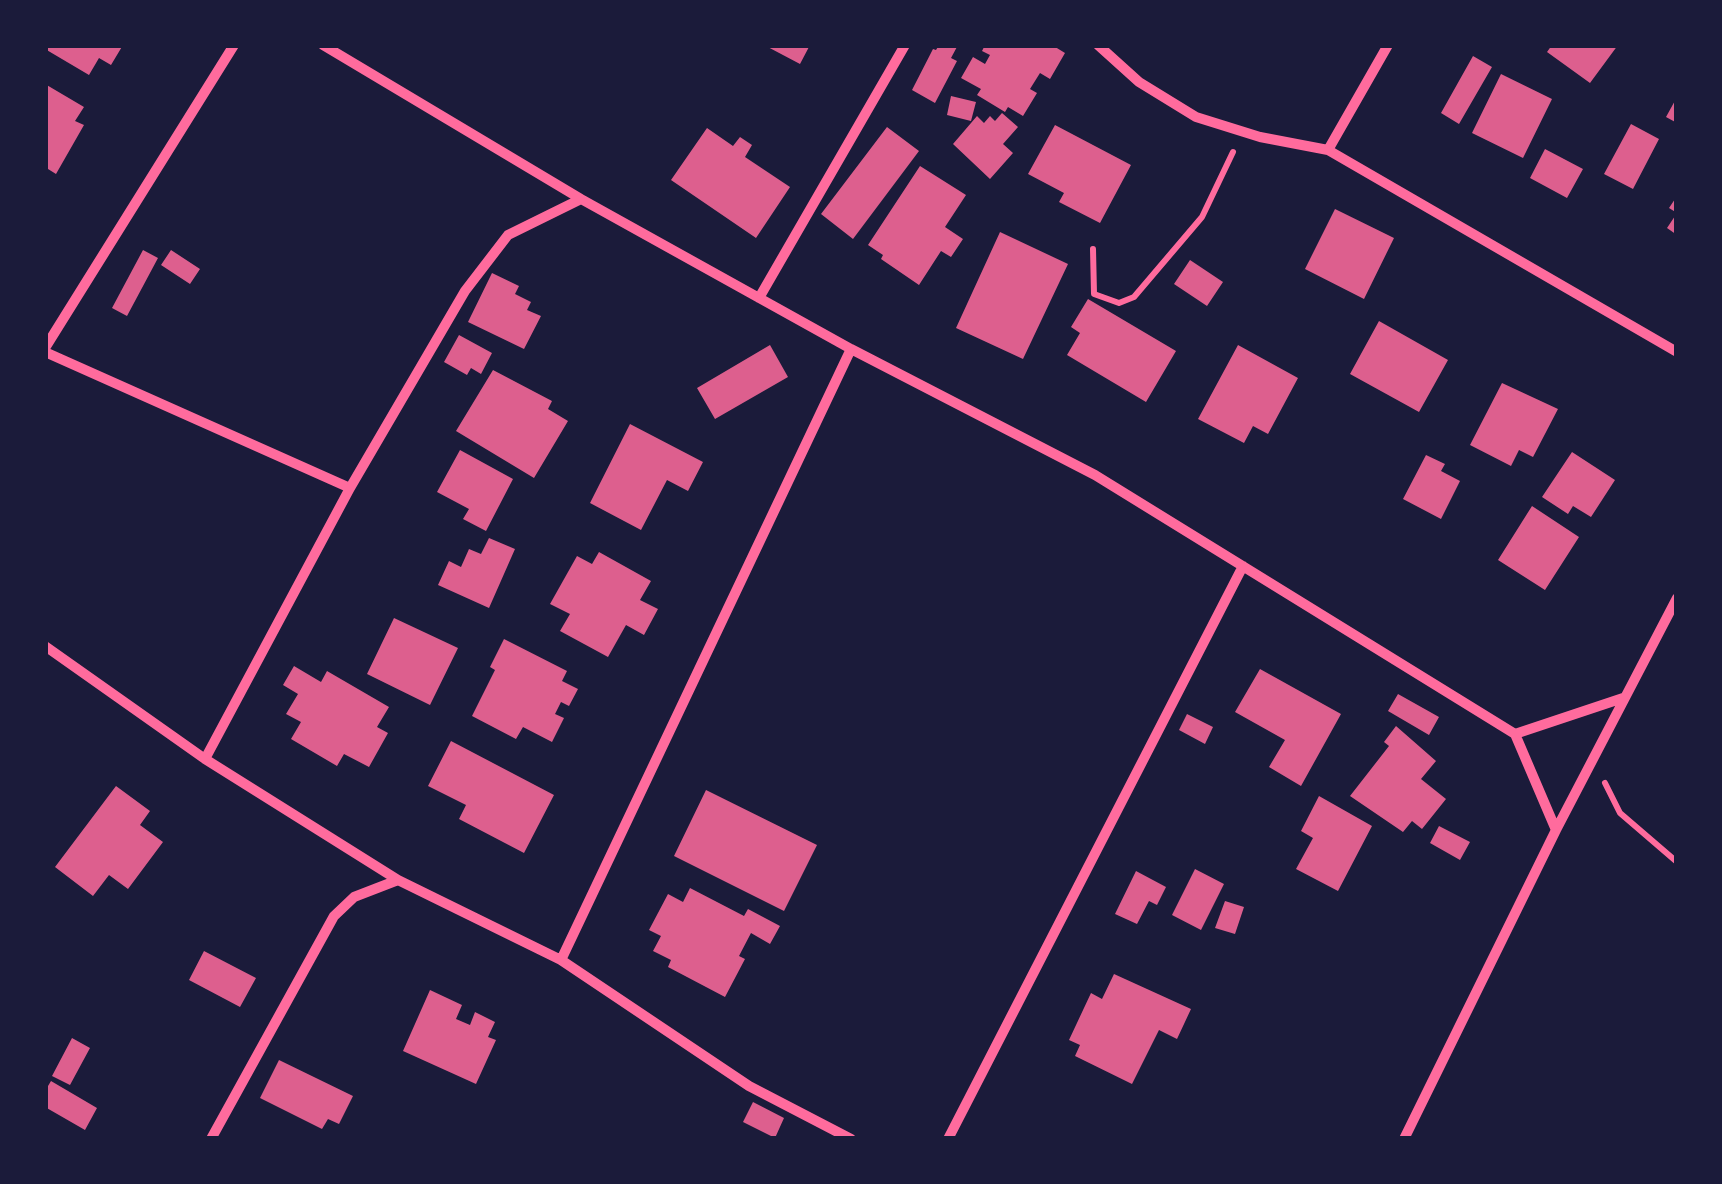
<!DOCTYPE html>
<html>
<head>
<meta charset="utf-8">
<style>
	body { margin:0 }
	#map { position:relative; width:1722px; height:1184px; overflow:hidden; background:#1b1b3a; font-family:"Fira Sans Condensed",sans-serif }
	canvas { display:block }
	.frame { position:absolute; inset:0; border:48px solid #1b1b3a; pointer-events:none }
</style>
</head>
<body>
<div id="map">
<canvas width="1722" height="1184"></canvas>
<div class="frame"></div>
</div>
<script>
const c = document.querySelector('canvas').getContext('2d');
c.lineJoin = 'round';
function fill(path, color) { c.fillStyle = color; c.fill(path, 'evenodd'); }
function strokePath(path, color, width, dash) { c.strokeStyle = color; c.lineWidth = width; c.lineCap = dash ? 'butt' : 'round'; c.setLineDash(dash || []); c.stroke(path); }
fill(new Path2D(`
	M45,45H123L111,65L99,58L89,75L45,49Z
	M764,45H810L800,64Z
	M939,45H958L951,58L957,61L935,103L912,90L933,49L936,50Z
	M985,45H1052L1065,53L1050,79L1040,73L1030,89L1037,93L1023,116L1008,107L1005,112L977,95L981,89L961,78L973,57L985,64L990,55L982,51Z
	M1552,45H1618L1590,83L1547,52Z
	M1473,56L1492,67L1459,124L1441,113Z
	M1501,74L1552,99L1523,158L1472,133Z
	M45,84L84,107L75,121L84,125L56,174L48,169L45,175Z
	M951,96L976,102L971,121L947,115Z
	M1677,97V123L1666,117Z
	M1002,113L1018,127L1003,144L1013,153L990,179L953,144L977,116L984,123L990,116L995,121Z
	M1631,124L1659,139L1633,189L1604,174Z
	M1055,125L1131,165L1100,223L1059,202L1064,193L1028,174Z
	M887,127L919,151L853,239L821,214Z
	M707,128L733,146L740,137L752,145L745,157L790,187L756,238L671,180Z
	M1545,149L1583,169L1567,198L1530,178Z
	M920,166L966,195L945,227L963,239L951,257L941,251L919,285L881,259L883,255L868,245Z
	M1677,196V235L1667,228L1677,213L1669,208Z
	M1335,209L1394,238L1364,299L1305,269Z
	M1000,232L1068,264L1023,359L956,328Z
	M143,250L158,258L127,316L112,308Z
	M171,250L200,269L190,284L161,265Z
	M1190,260L1223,282L1207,306L1174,284Z
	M492,273L519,286L515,294L531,302L527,310L541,316L524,349L468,322Z
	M1088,299L1176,351L1146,402L1067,355L1080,333L1071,327Z
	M1379,321L1448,360L1419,412L1350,374Z
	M459,335L492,353L481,374L471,368L467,375L444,362Z
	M770,345L788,377L715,419L697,388Z
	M1238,345L1298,378L1268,434L1253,426L1244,443L1198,419Z
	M493,370L552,401L548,409L568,421L534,478L456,431Z
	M1502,383L1558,409L1533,457L1519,450L1511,466L1470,445Z
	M630,424L703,462L688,491L667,480L641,530L590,503Z
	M460,450L513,479L486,531L463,519L469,509L437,492Z
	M1572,452L1615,480L1591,517L1573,506L1568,514L1542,497Z
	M1426,455L1445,464L1441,471L1460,481L1441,519L1403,499Z
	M1532,506L1579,537L1545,590L1498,560Z
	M489,538L515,549L489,608L438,585L449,561L461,567L469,549L481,554Z
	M599,552L651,581L640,600L658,609L644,635L626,625L608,657L560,631L570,614L550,604L577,556L592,564Z
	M394,618L458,648L430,705L367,674Z
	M504,639L567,671L562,681L578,689L569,706L561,702L555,714L564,718L552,742L523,727L516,739L472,716L495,670L490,667Z
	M294,666L321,682L327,671L389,707L377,727L388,733L369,767L344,754L337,766L291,739L301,722L286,714L298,694L283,685Z
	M1260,669L1341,714L1301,786L1269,767L1285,740L1235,712Z
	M1398,694L1439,717L1429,735L1388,711Z
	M1187,714L1213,727L1205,744L1179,730Z
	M1396,726L1436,761L1421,779L1446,799L1422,829L1412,821L1403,832L1350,796L1389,746L1384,742Z
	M451,741L554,795L524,853L459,819L466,805L428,786Z
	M116,786L150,811L140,825L163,842L128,889L109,875L93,896L55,867Z
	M706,790L817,845L784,911L674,856Z
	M1319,796L1372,826L1338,891L1296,869L1313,838L1301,831Z
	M1439,826L1470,842L1460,860L1430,843Z
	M1195,869L1224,884L1201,930L1172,915Z
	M1136,871L1166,887L1157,905L1149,901L1137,924L1115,914Z
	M690,888L744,916L748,909L780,926L770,944L751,933L739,956L745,959L725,997L668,967L671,960L653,951L661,936L649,930L668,894L683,902Z
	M1225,901L1244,907L1235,934L1215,928Z
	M204,951L256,978L240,1007L189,980Z
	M1114,974L1191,1009L1177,1039L1159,1030L1132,1084L1075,1056L1080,1045L1069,1040L1091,993L1102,999Z
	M430,990L462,1005L456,1019L470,1025L475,1012L495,1022L488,1037L496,1040L476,1084L403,1051Z
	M72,1038L90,1048L70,1085L52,1076Z
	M279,1060L353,1096L339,1124L328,1119L322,1129L260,1098Z
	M51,1081L97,1108L85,1130L45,1107V1091Z
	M753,1102L784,1118L775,1138L743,1122Z`), '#dd5f8e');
strokePath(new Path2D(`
	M1093,249L1094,294L1119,303L1134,297L1202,217L1233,152
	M1605,783L1620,813L1677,862`), '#ff6b9d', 6);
strokePath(new Path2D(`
	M323,45L581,199L851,349L1095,475L1515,734L1556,830
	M1098,45L1139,82L1196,117L1260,137L1328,150L1677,352
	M1328,150L1388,45
	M759,298L905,45
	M45,348L234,45
	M45,352L350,488
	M45,646L205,759L398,880L561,960L749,1086L851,1139
	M1515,734L1623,698
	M205,759L350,488L465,291L508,235L581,199
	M561,960L851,349
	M211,1139L334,916L354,897L398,880
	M948,1139L1243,566
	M1404,1139L1556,830L1677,598`), '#ff6b9d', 10);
</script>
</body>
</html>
